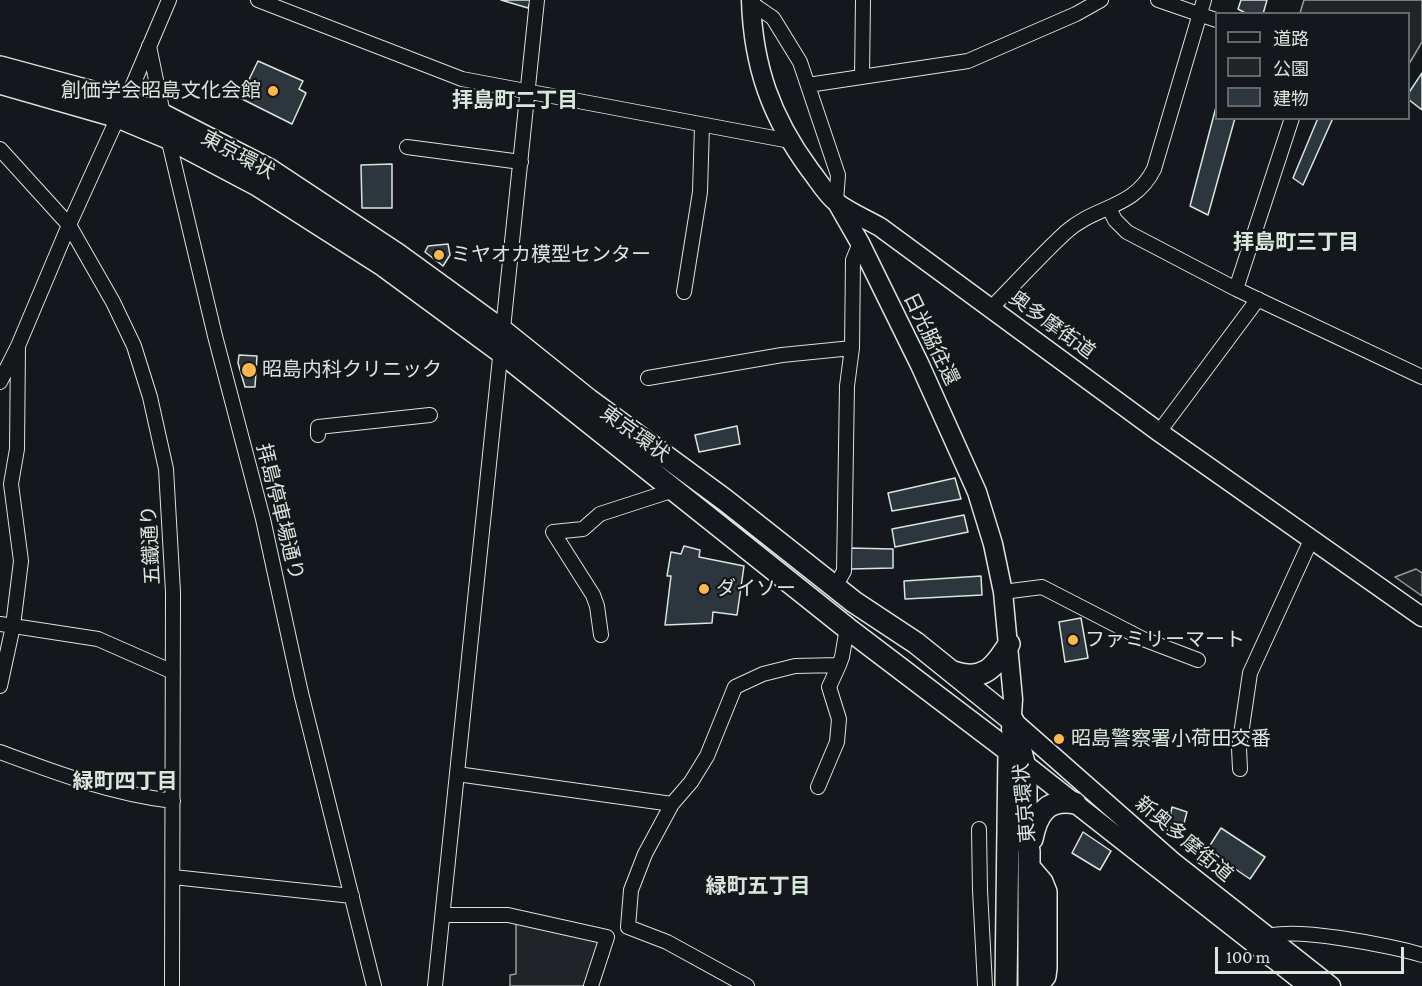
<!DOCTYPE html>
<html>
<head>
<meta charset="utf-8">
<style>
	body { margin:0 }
	#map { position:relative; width:1422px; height:986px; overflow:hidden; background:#14181c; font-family:"Crimson Pro","Noto Sans JP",serif }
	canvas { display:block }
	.legend { position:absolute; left:1215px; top:12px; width:195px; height:108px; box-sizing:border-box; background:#14181c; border:2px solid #626a69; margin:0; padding:8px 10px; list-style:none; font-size:18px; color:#d8e6dc }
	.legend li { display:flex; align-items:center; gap:12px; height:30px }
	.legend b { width:30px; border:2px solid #626a69 }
	.scale { position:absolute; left:1215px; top:947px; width:189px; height:27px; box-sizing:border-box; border:3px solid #d8e6dc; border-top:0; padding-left:8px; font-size:18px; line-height:21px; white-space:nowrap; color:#d8e6dc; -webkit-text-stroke:4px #14181c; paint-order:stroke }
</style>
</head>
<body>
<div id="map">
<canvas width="1422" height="986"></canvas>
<ul class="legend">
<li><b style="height:8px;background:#14181c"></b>道路</li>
<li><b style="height:16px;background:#202428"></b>公園</li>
<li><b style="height:16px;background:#2c363c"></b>建物</li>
</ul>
<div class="scale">100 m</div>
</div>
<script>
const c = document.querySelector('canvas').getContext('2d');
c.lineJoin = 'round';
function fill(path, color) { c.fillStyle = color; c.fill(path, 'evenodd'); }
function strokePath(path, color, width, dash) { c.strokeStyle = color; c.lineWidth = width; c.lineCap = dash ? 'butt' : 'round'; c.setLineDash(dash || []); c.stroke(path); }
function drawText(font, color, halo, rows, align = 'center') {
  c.font = font + ' "Crimson Pro","Noto Sans JP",serif'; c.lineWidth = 4.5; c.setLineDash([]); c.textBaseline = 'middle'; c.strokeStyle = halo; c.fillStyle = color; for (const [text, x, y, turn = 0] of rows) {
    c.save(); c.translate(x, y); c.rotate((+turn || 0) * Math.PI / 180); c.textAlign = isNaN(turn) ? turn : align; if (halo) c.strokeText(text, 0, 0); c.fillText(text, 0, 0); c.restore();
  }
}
const green = new Path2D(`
	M1304,0H1422V42L1409,64L1408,14L1300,13Z
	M1416,569L1422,573V596L1395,577Z
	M516,923L598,936L600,946L587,986H510V975L516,974Z`);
fill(green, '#202428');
strokePath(green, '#939e99', 1.5);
const building = new Path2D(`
	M501,0H531L528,8Z
	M1241,0H1267L1263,14H1247L1238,9Z
	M258,61L303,81L299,89L306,93L292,124L240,98Z
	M1422,73V110L1408,99V94Z
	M1216,107V118H1235L1208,215L1190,206Z
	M1318,118H1333L1303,185L1293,178Z
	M392,164V208H362L361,165Z
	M448,244L450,255L443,266L425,252L428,246Z
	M239,355L257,356L255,387H245L238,363Z
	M737,426L740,444L699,452L695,435Z
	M955,478L961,499L892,511L888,493Z
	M964,515L968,532L895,547L892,529Z
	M684,546L700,550L699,557L744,566L737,615L713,612L712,623L665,625L671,576H667L671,552L681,554Z
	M850,548L893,549V568L850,569Z
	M981,576L982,595L905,599L904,581Z
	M1081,618L1088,658L1065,662L1059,622Z
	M1065,737L1061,744L1056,738Z
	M1172,807L1187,812L1181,834L1167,831Z
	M1221,828L1265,857L1250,879L1207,850Z
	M1083,832L1111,851L1100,870L1072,853Z
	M1204,851L1213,857L1206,868L1197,862Z`);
fill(building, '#2c363c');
strokePath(building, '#d8e6dc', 1.5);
const minor = new Path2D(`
	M258,0L462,79L790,141
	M1158,0L1216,20
	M751,3L773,18L800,62L838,175L836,201
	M149,46L168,138L215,336L263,519L301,693L374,986
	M862,77L863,0
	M808,85L968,61L1076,14L1101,0
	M126,101L169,0
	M407,147L521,162
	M0,149L69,225L113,302L134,346L150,397L166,469L173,592L172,986
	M1109,208L1115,220L1127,232L1236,289L1422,377
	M1236,289L1292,118
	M684,292L700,192L702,125
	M991,308C1016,283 1040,256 1066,232C1096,205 1134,209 1154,169L1204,0
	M648,378L782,355L852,348
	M0,382L18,346L69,225L118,117
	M1159,432L1258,299
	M318,435V427L430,415
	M835,587L844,571L847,386L852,348L853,260L860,243
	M1003,592L1042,587L1143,639L1198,660
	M0,624L98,639L173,672
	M601,635L597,606L593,595L553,532L583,529L600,514L674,490
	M0,686L13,626L21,561L11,484L17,449L18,346
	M0,752C56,773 113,794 173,801
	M1240,769L1239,748L1250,673L1311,540
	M457,774L672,804
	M818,787L837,742L839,719L829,687L839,665
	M979,829L980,890L985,986
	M173,877L352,896
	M444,915H508L607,937L591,986
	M1263,939C1280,923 1398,947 1422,955
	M435,986L537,0
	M747,986L667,942L628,927L631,890L645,854L672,804L691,782L707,756L735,687L763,674L795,666L839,665L842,657L847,628`);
const major = new Path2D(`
	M751,0C753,66 771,117 810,170C818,180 826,194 836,202C849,212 866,219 880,227L1159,432L1422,617
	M836,201L860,243L920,365L977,492L993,544L1003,592L1013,699L1011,730
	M1013,721L1172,861L1331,986
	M1016,757L1308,986`);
const highway = new Path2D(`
	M0,67L126,101L163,115L270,170L397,254L503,331L589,400L725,500L854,602L916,643L1013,721L1024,763L1026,781V833L1029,851V986
	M0,83L118,117L168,138L257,185L384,266L501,352L847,628L1009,751L1006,986
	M953,672C983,682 994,668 1009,644
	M1032,839C1037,814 1047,798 1075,803
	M1030,868L1042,882L1046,892V968L1045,976L1037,986`);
strokePath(minor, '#d8e6dc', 16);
strokePath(major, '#d8e6dc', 21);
strokePath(highway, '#d8e6dc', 24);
strokePath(minor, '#14181c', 14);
strokePath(major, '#14181c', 18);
strokePath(highway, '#14181c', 21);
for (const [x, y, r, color] of [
	[273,91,6,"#ffb74d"],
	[439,255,6,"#ffb74d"],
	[249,370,8,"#ffb74d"],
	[704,589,6,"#ffb74d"],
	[1073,640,6,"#ffb74d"],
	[1059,739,6,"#ffb74d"]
]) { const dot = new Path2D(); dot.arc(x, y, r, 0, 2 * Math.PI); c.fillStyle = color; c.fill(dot); strokePath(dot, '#14181c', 2); }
drawText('20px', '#d8e6dc', '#14181c', [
	["創価学会昭島文化会館",261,91,"right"],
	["ミヤオカ模型センター",451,255],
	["昭島内科クリニック",262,370],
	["ダイソー",716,589],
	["ファミリーマート",1085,640],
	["昭島警察署小荷田交番",1071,739]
], 'left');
drawText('20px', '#d8e6dc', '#14181c', [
	["東京環状",238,155,28],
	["奥多摩街道",1052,325,36],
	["日光脇往還",931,339,64],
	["東京環状",635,434,36],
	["拝島停車場通り",280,512,76],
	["五鐵通り",151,545,-93],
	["東京環状",1025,803,-95],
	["新奥多摩街道",1184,839,40]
]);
drawText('bold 21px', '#d8e6dc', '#14181c', [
	["拝島町二丁目",515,101],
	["拝島町三丁目",1296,243],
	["緑町四丁目",125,782],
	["緑町五丁目",758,887]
]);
</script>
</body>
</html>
